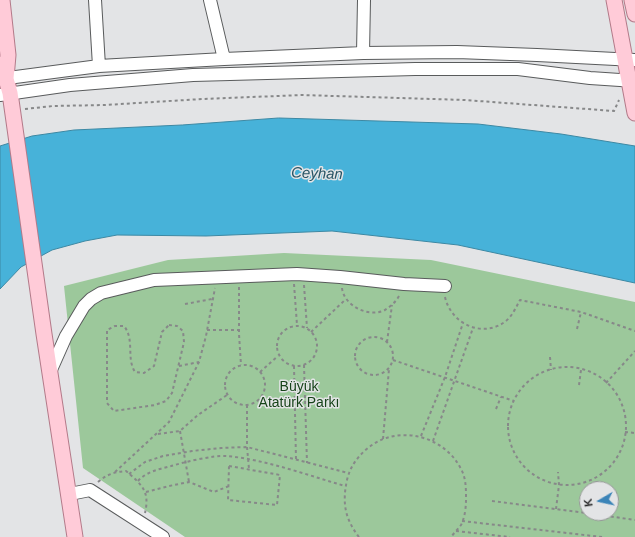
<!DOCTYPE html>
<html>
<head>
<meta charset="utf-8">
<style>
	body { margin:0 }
	#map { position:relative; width:635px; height:537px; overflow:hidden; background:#e3e4e6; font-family:Arial,sans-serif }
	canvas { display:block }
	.north { position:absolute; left:579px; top:481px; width:40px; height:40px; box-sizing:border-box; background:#e3e4e6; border:1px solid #979899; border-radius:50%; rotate:261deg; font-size:11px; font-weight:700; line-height:16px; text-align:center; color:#252526 }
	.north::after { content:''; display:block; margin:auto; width:14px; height:18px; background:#3b84b8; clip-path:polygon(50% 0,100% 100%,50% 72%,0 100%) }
</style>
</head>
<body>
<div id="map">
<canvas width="635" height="537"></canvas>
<div class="north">K</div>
</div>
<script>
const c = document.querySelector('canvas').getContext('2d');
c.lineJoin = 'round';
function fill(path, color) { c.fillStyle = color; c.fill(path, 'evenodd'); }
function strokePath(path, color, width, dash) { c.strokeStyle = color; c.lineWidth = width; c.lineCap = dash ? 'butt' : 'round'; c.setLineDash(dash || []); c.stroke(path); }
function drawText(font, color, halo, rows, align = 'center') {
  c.font = font + ' Arial,sans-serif'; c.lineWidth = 3; c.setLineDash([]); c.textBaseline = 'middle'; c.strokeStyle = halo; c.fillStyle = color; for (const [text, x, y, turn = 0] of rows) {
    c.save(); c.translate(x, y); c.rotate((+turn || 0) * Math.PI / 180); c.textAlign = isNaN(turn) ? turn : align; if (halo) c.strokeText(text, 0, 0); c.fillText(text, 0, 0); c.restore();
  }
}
fill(new Path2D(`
	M284,253L431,260L635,302V537H185L83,468L64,286L168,260ZM587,489H611V513H587Z`), '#9cc89b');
const water = new Path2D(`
	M279,118L478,124L561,134L635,146V283L458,245L332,231L206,236L117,235L85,241L52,250L21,267L0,289V146L32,136L74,130L182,125Z`);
fill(water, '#47b2d9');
strokePath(water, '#3d88a3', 1);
const minor = new Path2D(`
	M95,0L99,66
	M210,0L224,59
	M363,53L364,0
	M0,79L99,66L224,59L363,53L457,52L537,55L635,60
	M0,95L70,85L193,75L415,69H518L590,78L635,81
	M50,372L66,336L84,306L91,299L101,293L154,280L297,274L340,277L404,284L445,286
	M70,494L90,490L163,537`);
const major = new Path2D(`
	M2,0L8,55L6,78
	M614,0L635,113
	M632,0L635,14
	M0,65L6,79L10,93L44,334L75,537`);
strokePath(minor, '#595b5c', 14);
strokePath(major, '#b37a89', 17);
strokePath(new Path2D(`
	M25,109L53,106L105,105L202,99L302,95L465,100L614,111L619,100
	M294,284L297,325
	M304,285L307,328
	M239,287V334L241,365
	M342,288C344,306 369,318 385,310C391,306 397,301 400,294
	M445,297C451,324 483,339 506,321C513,315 516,307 520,300L581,312L635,331
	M185,304L212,299
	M169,325L177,326L183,331L184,342L172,393L166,401L155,405L114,411L107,403V330L115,326H124C135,340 126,358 135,372L144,373L154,366L162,332Z
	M277 346a20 20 0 1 1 40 0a20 20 0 1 1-40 0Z
	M577,329L581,312
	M207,330H239
	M311,332L346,299
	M355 356a19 19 0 1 1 38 0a19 19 0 1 1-38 0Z
	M387,342L392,305
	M550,357L551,370
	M393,360L514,401
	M304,365L307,463
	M225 385a20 20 0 1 1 40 0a20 20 0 1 1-40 0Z
	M179,366L199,362
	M294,366L296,460
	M508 426a59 59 0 1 1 118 0a59 59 0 1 1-118 0Z
	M260,372L278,356
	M606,383L635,351
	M579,385L581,370
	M247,405V447L249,469
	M496,409L501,397
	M180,431L189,482
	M625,432L635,433
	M158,434L180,431L198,415L227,395
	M421,436L445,377L463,323
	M383,439L389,369
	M433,441L473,328
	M229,466L280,475L277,505L228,500Z
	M115,472L169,422L199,362L206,336L215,288
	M129,474L145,462L163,456L192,451L221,448L247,447L348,473
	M138,481C146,472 159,469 171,466C185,462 213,455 227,456C267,460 307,475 345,486
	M98,482C107,474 115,472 126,471C142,485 150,491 145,513
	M146,492L169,486L189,482L214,492L229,486
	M492,501L587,513
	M556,509L559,485L558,472
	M587,513L635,520
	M462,521L602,537
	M456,531L510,537
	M359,537C345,519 342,503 347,480C350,467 357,457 368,448C397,424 444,435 461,469C466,478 466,488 466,499C466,507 465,517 461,525C458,529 454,533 451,537`), '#878889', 2, [3, 3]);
strokePath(minor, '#fff', 12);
strokePath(major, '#ffcbd8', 15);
drawText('14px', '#164319', '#e3e4e6', [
	["Büyük",299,387],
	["Atatürk Parkı",299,403]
]);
drawText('italic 15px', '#285566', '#e3e4e6', [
	["Ceyhan",317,174,2]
]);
</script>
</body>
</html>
